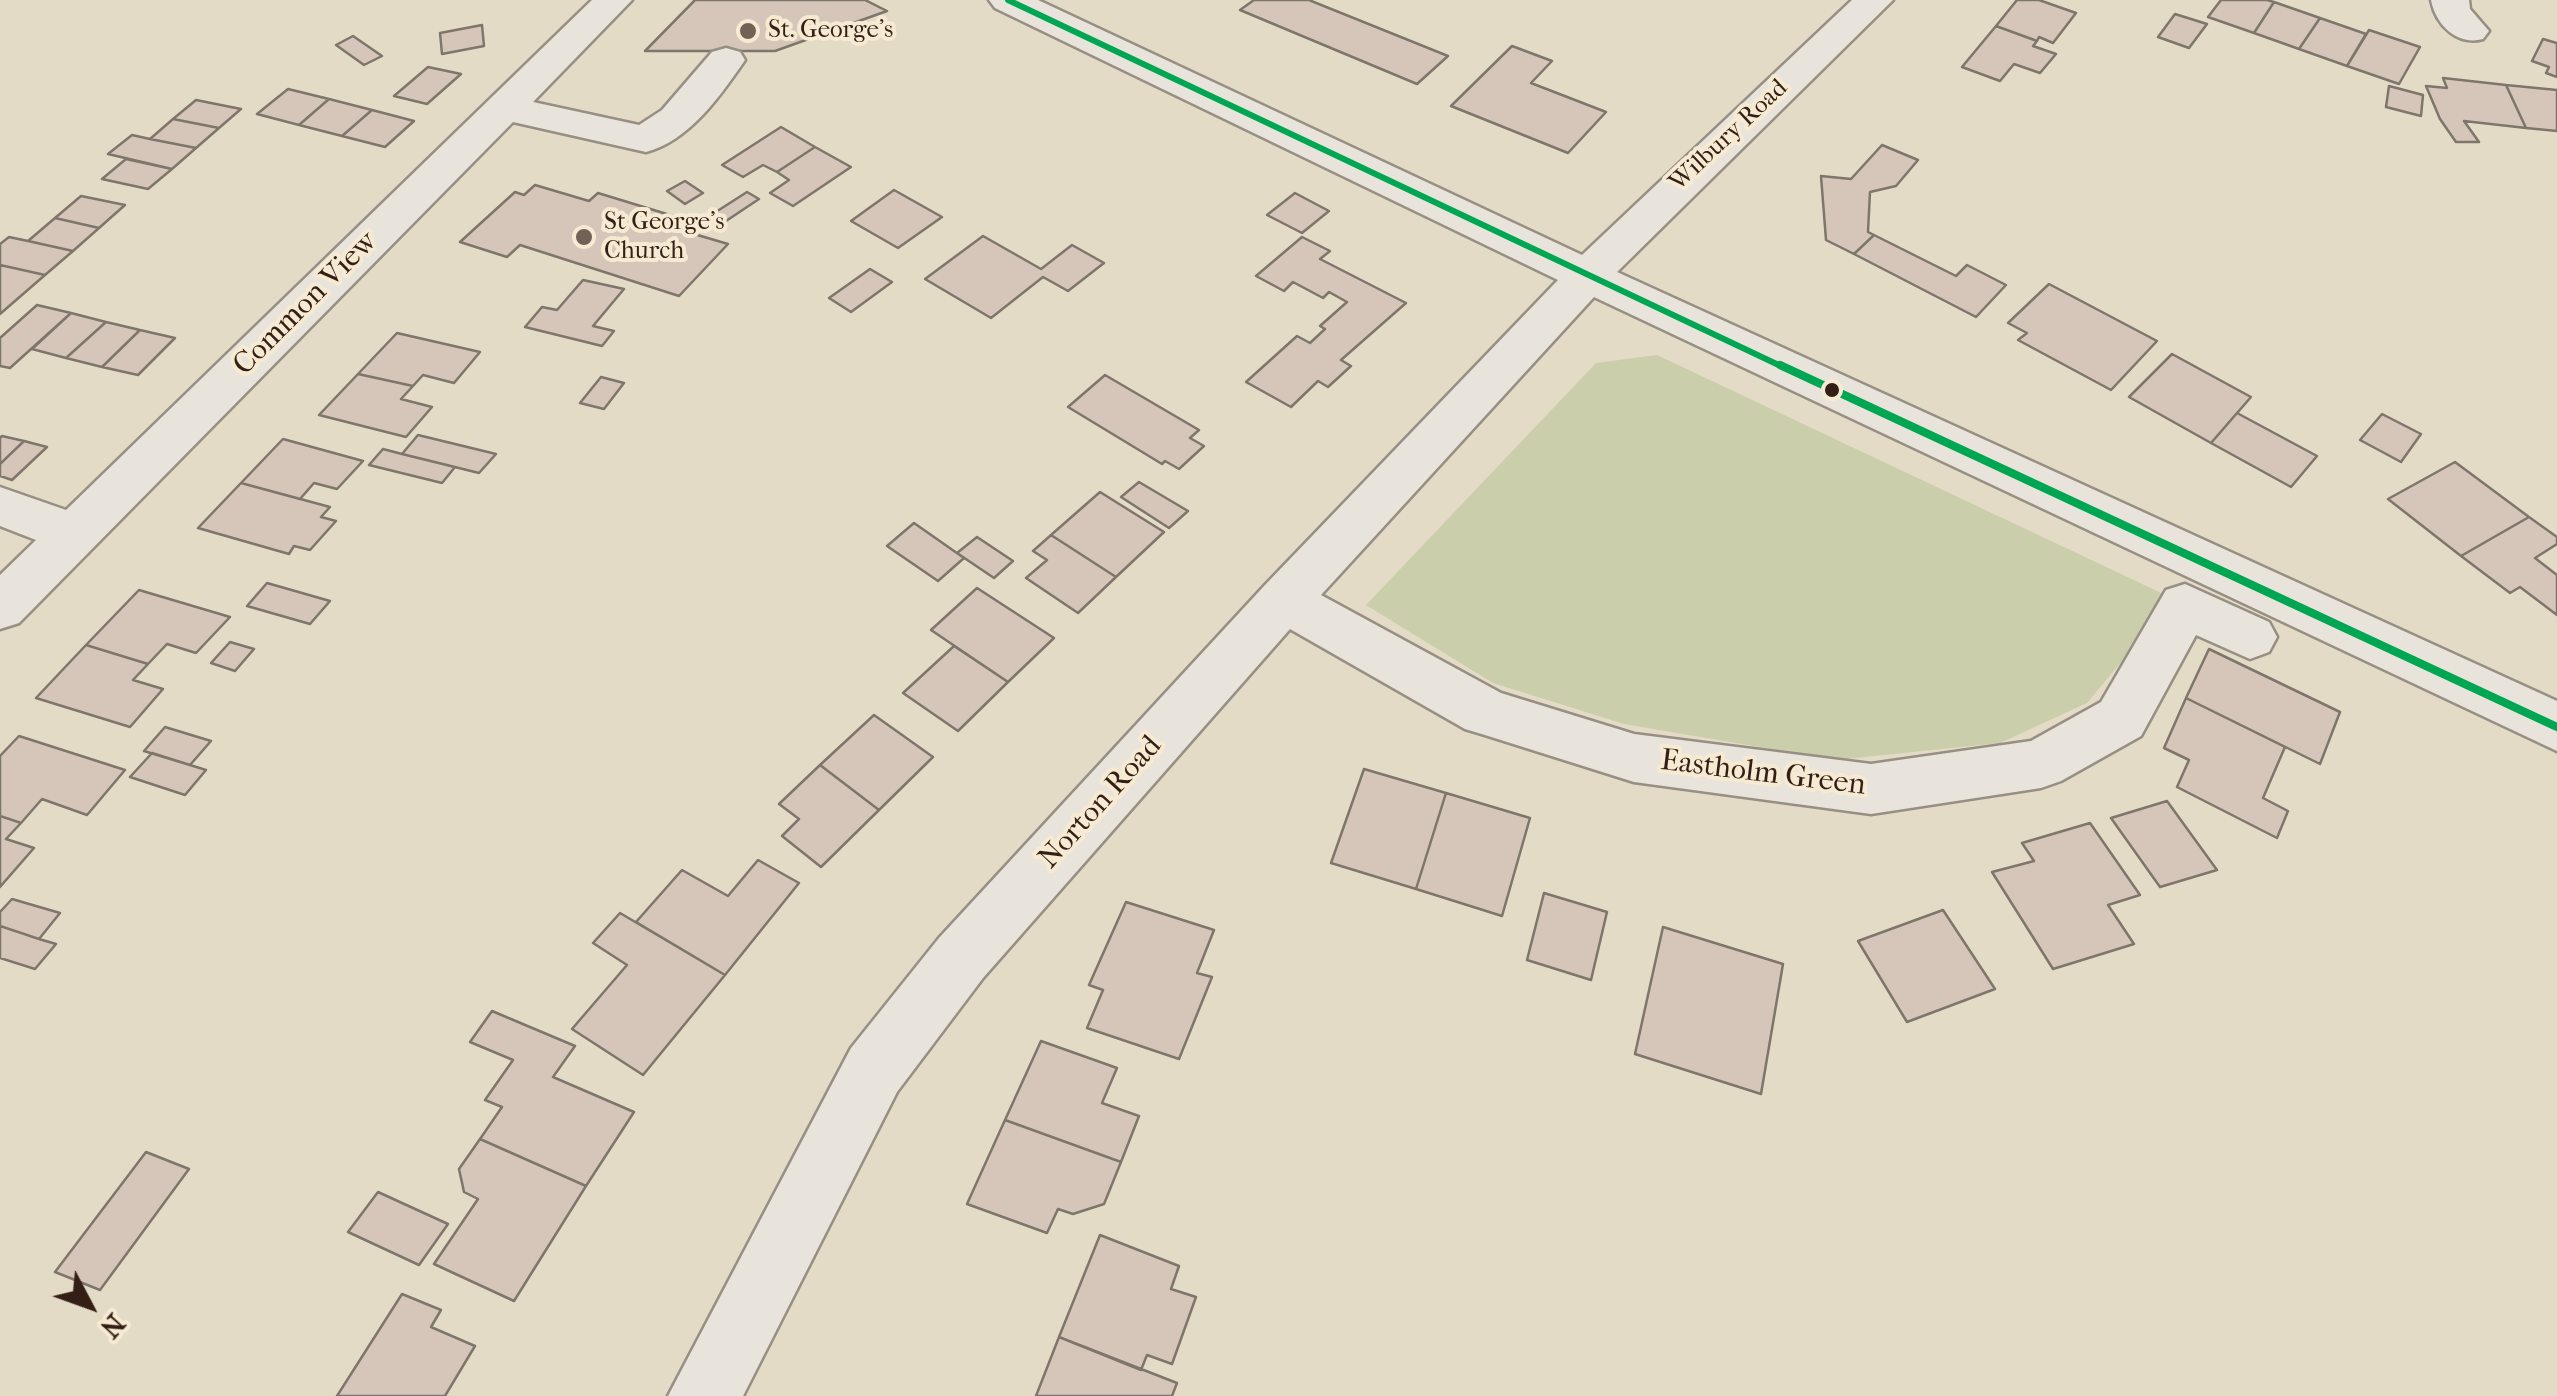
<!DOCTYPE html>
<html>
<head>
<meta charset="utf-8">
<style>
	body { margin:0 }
	#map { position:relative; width:2557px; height:1396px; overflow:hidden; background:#e4dbc7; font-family:"IM FELL French Canon",serif }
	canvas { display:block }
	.north { position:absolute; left:40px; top:1256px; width:100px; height:100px; -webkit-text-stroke:8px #f6ead2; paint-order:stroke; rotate:131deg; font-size:28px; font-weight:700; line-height:40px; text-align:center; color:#341f17 }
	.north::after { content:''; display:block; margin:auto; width:35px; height:45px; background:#341f17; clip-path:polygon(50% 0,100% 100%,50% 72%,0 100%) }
</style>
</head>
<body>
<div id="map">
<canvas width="2557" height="1396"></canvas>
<div class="north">N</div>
</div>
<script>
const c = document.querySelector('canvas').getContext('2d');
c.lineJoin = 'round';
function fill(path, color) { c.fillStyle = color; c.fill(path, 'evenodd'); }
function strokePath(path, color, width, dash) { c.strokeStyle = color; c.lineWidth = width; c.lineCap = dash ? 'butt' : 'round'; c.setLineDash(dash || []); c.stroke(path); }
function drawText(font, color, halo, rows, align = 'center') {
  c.font = font + ' "IM FELL French Canon",serif'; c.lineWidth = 8; c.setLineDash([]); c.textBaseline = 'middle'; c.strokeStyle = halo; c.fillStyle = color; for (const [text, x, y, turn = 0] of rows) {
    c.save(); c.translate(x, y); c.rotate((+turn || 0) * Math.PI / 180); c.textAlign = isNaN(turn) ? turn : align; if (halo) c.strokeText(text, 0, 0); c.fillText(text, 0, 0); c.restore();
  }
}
fill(new Path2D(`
	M1657,355L2174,599L2087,703L2000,743L1836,760L1624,724L1493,683L1366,605L1596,363Z`), '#cbceaa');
const building = new Path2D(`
	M695,0H865L887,11L775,51H645Z
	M1254,0H1309L1448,56L1417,84L1240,10Z
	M2017,0H2039L2076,13L2053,43L2039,37L2037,41L1996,26Z
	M2221,0H2267L2274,2L2254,33L2208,17Z
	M2274,2L2320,18L2299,49L2254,33Z
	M2175,14L2207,24L2189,48L2158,37Z
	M2320,18L2366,34L2347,66L2299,49Z
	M482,25L484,46L442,54L440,33Z
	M1996,26L2037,41L2033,46L2056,54L2040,73L2014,64L2000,81L1962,67Z
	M2369,30L2420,47L2399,84L2347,66Z
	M353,36L382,56L364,65L336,45Z
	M2543,39L2557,43V77L2546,73L2549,67L2532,61Z
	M1512,46L1552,61L1531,83L1606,112L1568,153L1451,106Z
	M428,67L461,74L427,104L394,96Z
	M2443,78L2506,85L2526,128L2464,121L2479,142H2456L2440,119L2426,86L2447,88Z
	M2506,85L2557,90V131L2526,128Z
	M2389,86L2423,95L2421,116L2386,107Z
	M288,89L329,99L299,125L257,114Z
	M329,99L372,110L342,136L299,125Z
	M196,100L241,109L219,128L173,119Z
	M372,110L414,121L385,147L342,136Z
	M173,119L219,128L196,148L150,139Z
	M781,127L815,147L777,172L763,165L743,177L722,165Z
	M132,135L150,139L196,148L172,169L108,154Z
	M1882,145L1918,160L1896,186L1870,192L1868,232L1874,235L1854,254L1826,240L1821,176L1851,179Z
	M815,147L851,167L793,206L770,193L789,180L777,172Z
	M126,159L172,169L148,189L102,179Z
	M685,181L703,193L685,204L667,191Z
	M535,185L589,201L598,193L693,222L684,231L728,244L679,296L520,245L507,257L460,242L515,192L524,195Z
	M894,190L942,217L898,248L851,221Z
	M747,192L759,199L720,225L708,217Z
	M1295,193L1329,211L1302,233L1267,215Z
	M81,196L125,205L99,228L55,218Z
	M55,218L99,228L73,251L28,241Z
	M1874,235L1956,276L1967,265L2006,285L1976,317L1854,254Z
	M983,236L1041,269L1072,245L1104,263L1068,291L1043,277L991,318L925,279Z
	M9,237L28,241L73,251L45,275L0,265V244Z
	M1302,237L1330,251L1320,259L1406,303L1341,360L1351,366L1328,387L1318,381L1291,407L1246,382L1297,336L1310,343L1325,329L1320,326L1347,302L1329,292L1323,298L1293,282L1284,291L1256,276Z
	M0,265L45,275L0,314Z
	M870,269L892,282L851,312L829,298Z
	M583,280L624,289L593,326L614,331L602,346L525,327L542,307L557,310Z
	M2049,284L2157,341L2111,390L2018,340L2027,333L2008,323Z
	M37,305L71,313L10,368L0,366V338Z
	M71,313L106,322L66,358L32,349Z
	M106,322L140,330L102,367L66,358Z
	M140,330L175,338L138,375L102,367Z
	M397,333L480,352L454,383L423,375L413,386L358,374Z
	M2172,354L2251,397L2211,443L2129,397Z
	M358,374L413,386L401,399L432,407L406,437L319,415Z
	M1105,375L1199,430L1190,438L1204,446L1179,469L1165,461L1162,464L1068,407Z
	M601,377L624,383L604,409L580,403Z
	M2237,413L2317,456L2291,487L2211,443Z
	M2382,414L2421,434L2401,462L2360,440Z
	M418,435L496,454L479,473L402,454Z
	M2,436L24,441L0,464V438Z
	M283,439L363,461L337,489L314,483L300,499L241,483Z
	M24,441L47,447L12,480L0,476V464Z
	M383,449L402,454L455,467L442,483L369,465Z
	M2455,462L2529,517L2461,556L2388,499Z
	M1139,482L1188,511L1169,528L1121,497Z
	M241,483L330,507L321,517L336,521L310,550L294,546L289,554L198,528Z
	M1100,492L1164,532L1116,577L1051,535Z
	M2529,517L2557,537V544L2535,558L2557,575V615L2520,587L2510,593L2461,556Z
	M914,523L964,558L938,581L887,546Z
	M1051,535L1116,577L1078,613L1026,578L1047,560L1033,551Z
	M977,537L1013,561L994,578L957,553Z
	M267,583L330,601L310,624L247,606Z
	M977,588L1054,638L1008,682L931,630Z
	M139,590L230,617L196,653L167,644L148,664L86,645Z
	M230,642L254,649L235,671L211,663Z
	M86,645L148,664L133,680L163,689L130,727L36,698Z
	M954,646L1008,682L958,731L903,693Z
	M2209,649L2340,712L2320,764L2186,698Z
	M2186,698L2285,747L2263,798L2288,811L2277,838L2177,787L2189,760L2164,748Z
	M874,715L933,757L879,810L820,765Z
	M165,727L211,741L190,765L144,751Z
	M19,736L125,770L87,815L42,799L21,823L0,816V756Z
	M152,753L190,765L206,770L185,795L130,777Z
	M820,765L879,810L821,867L782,836L799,819L779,804Z
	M1364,769L1446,793L1416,889L1331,863Z
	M1446,793L1530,818L1502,916L1416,889Z
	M2167,801L2217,870L2160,887L2111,818Z
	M0,816L21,823L6,839L34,848L0,887Z
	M2090,823L2140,895L2108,905L2134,944L2053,969L1992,872L2034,861L2022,843Z
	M758,860L799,883L725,975L636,922L682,870L728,896Z
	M1544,893L1607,912L1591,980L1527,960Z
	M12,899L60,913L39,939L0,926V912Z
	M1126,902L1214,930L1197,973L1212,977L1179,1059L1087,1028L1103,990L1089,985Z
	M1943,910L1995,989L1907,1022L1858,941Z
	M620,913L725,975L643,1075L572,1029L627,965L593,943Z
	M0,926L39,939L56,944L35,969L0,958Z
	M1663,927L1783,964L1761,1094L1635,1054Z
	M492,1011L575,1046L553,1077L634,1112L586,1186L480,1139L502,1107L485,1100L513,1060L470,1042Z
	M1041,1041L1117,1068L1102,1103L1139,1116L1121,1162L1005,1120Z
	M1005,1120L1121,1162L1104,1204L1073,1214L1058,1209L1047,1233L967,1204Z
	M480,1139L586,1186L514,1301L434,1264L478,1199L464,1192L459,1169Z
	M146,1152L189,1169L100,1290L55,1272Z
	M378,1192L448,1224L419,1265L348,1232Z
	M1100,1235L1179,1266L1171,1289L1196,1297L1172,1364L1147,1355L1141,1370L1059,1337Z
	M402,1294L441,1310L431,1327L475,1346L445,1396H337Z
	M1059,1337L1177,1383L1172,1396H1036Z`);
fill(building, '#d5c6b9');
strokePath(building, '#7e766b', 2.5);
const minor = new Path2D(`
	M592,0H632L533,102L639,125L662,110L712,52L726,48L740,52L745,60C721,95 689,141 646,152L513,122L19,623L0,629V575L36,540L0,526V487L66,510Z
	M989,0H1038L1582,255L1852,0H1893L1617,272L2557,701V751L1594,297L1321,595L1501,693L1634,734L1871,764L2031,741L2101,702L2166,590L2185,584L2269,622L2277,637L2269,652L2250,659L2196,635L2141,736L2061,781L2041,788L1871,814L1634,782L1485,735L1465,729L1290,629L983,978L897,1092L743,1396H668L851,1048L939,938L1265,585L1558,280L995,8Z
	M2431,0H2469L2470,9L2489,31L2483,39C2458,46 2436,26 2431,0Z`);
strokePath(minor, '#978f83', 5);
fill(minor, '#e9e4db');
strokePath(new Path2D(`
	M1008,0L1785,368`), '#00a651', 6);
strokePath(new Path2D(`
	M1780,365L2557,727`), '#00a651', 8);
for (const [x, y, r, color] of [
	[748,31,10,"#726155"],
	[584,237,10,"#726155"],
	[1832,390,9,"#341f17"]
]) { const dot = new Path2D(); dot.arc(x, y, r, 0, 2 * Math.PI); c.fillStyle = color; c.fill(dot); strokePath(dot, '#f6ead2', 4); }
drawText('25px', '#341f17', '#f6ead2', [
	["St. George's",768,31],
	["St George's",604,223],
	["Church",604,252]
], 'left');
drawText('25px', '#341f17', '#f6ead2', [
	["Wilbury Road",1729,136,-43]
]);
drawText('30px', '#341f17', '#f6ead2', [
	["Common View",306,304,-45],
	["Eastholm Green",1763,774,7],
	["Norton Road",1101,803,-48]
]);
</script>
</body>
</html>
